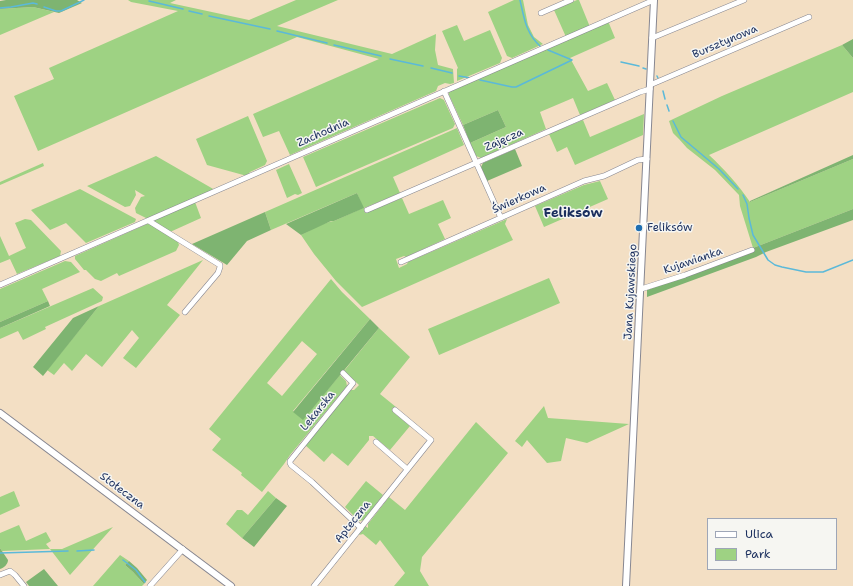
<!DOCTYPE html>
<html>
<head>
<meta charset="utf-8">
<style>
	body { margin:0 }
	#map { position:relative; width:853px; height:586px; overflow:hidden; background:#f3dfc4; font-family:"Shantell Sans",sans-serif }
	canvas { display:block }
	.legend { position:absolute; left:707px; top:518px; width:130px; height:52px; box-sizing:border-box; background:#f6f6f2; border:1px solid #9ea6b7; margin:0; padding:5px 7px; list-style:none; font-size:12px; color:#1b2f5e }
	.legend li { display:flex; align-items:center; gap:8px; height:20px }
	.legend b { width:20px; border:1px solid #9ea6b7 }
</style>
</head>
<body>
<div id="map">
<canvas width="853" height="586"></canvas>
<ul class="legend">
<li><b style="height:5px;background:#fff"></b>Ulica</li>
<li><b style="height:11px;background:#9ed283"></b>Park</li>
</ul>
</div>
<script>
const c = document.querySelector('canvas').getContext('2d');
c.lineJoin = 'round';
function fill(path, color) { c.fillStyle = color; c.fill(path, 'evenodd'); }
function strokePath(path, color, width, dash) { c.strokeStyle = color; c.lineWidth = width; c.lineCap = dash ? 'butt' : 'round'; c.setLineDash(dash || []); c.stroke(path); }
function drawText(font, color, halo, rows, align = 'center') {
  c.font = font + ' "Shantell Sans",sans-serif'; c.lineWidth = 3; c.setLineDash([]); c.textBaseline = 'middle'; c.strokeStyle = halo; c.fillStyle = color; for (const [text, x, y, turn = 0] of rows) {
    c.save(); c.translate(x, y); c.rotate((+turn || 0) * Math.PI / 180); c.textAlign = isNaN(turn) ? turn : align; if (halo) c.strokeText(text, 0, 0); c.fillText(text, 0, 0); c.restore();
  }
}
fill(new Path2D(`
	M128,0H176L170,3L249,20L296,0H338L277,26L392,54L436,34L435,50L438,65L453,69L454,83L450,84L445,83L438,86L436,91L290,155L279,131L263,137L253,114L379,59L297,37L38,151L14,96L54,79L49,68L178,11L131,2Z
	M514,0H523L528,25L534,37L543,44L512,58L507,56L488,12Z
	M577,0H579L590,27L566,37L554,10Z
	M33,7L54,12L0,35V9Z
	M608,21L615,38L570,58L588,91L607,83L615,100L580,115L573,98L540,112L546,129L481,158L476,156L470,143L506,127L498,110L463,125L449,95V91Z
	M457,25L464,41L490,30L502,58L500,63L457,81V69L458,68L442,31Z
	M842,45L853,58V92L709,155C725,170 738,184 750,202L853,159V209L753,248L740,206L739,195L715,170L687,148L679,139L673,133L669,121L722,96Z
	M440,98L444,100L455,124L453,128C407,148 361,167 316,187L303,157Z
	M644,114L643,135L575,165L567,147L557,152L549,134L583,120L590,137Z
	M248,116L267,161L265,165L250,172L247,176L207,165L196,139Z
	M457,128L464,145L393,177L400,193L364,208L365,213L402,198L409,214L443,200L451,218L438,224L445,239L406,257L404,256L396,259L399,268L407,264L408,262L507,219L505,224L513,240L362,307L336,281L314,254L301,235C309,231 326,221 334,221L363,208L357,193L271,230L265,212Z
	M156,156L215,190L148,219L136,213L135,208L141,197L145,196L135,190L136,195L130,206L125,207L87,186Z
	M43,163L44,166L0,185V182Z
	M289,164L302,193L298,195L295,194L287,198L276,170Z
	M600,181L608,199L544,227L535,206L584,185Z
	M80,189L136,219L135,222L86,243L66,223L50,230L31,210Z
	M195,202L201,218L170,232L154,222L155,219Z
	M25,219L31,220L61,251L60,256L17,274L10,259L0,263V236L9,256L26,248L15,223Z
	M147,224H150L178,242L179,245L176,251L119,276L117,273L101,281L95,279L86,270H84L75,259V256Z
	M203,260L167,305L180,315L136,368L123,358L139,338L132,330L102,367L86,354L72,371L64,363L54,375L47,370L99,306Z
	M65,261L71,262L80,272L42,289L48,301L0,322V289Z
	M549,278L560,303L439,355L428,329Z
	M331,279L342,292L370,319L293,411L303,419L340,375L346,381L347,386L290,455L284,464L262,492L241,475L242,473L212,450L221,439L209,429ZM302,341L317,354L282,396L267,383Z
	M93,288L103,297L102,301L45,327L46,329L23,340L18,331L0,339V328Z
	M379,328L410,357L380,394L396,407L392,408L393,412L410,426L390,450L373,436H369V440L348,466L332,453L324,462L305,445L351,390H354L359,385L344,371Z
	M544,406L548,418L629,424L587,443L566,438L561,461L547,463L527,440L522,447L515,441Z
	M476,422L508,453L422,557L420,571L429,586H394L405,573L380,540L376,545L363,534L359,535L365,526L368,528V524L389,497L405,510Z
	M366,481L383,495L364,520L359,521L345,507Z
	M14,491L20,506L0,515V497Z
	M268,491L276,498L242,538L226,524L237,510H242L248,515Z
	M19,525L26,541L46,532L51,541L46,544L50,549H62L113,527L70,575L50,549L2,551L0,548V533Z
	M120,555L129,561L125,565L133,572L144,584L142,586H93Z`), '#9ed283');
fill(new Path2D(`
	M6,0H77L82,3L59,13L33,7L0,9V1Z
	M853,39V58L842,45Z
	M498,110L506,127L470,143L463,125Z
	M515,149L522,166L487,181L481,167L483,163Z
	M853,155V159L750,202V201Z
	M357,193L364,208L334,221H331L301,235L286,224Z
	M853,209V220L766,252L756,257L647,297V290L754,251L753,248Z
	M265,212L271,230L247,241L227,265L192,244Z
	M48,301L50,306L0,328V322Z
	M99,306L43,376L33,367L73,318Z
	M370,319L379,328L303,420L293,412Z
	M276,498L287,506L254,547L242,538Z
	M0,548L8,560C8,564 4,568 0,569Z
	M129,561L137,568L147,580L144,584L133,572L125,565Z
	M44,569L58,586H29L26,582Z`), '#7eb471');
strokePath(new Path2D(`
	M520,0C524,18 526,34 541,47
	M149,1L183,9
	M44,7L56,11H61L84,0
	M0,8L11,7L33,3L37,4
	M189,11L202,14
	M209,16L270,29
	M277,31L327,43
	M334,45L381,56
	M548,50L572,60
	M390,59L423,66
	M621,62L639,66
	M431,68L452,73
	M643,68L646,69
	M459,76L471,78
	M657,76L658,78
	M480,80L512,87H516L572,60
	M663,91L665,99
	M667,105L669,111
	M673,121L681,137L719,169L738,189
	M743,195L747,204L749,218L753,235L768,260L775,265L782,267L806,272H823L853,260
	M77,551L94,550
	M0,553L68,551
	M123,560L136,570L145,582`), '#5bb9d9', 1.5);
const minor = new Path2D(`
	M541,13L571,0
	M652,38L744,0
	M650,85L809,17
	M444,91L501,218
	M367,210L640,92L650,89
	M149,221L220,265V267L218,273L185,312
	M401,262L584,181L604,176L638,160L647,159
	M0,285L654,0
	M641,289L685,275L752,250
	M343,373L353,383L290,461V463L291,465L312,482L361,528
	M376,442L407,469
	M0,575L10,571L15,575L24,586
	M150,586L183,549
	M314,586L431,440L395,410`);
const major = new Path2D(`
	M0,413L231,586
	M626,586L654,0`);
strokePath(minor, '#878791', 6);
strokePath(major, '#878791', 8);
strokePath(minor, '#fff', 5);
strokePath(major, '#fff', 6);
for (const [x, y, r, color] of [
	[639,228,4,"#1f6fb2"]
]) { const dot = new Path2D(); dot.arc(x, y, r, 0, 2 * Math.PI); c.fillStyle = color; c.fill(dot); strokePath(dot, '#f6f6f2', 1.5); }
drawText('11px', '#1b2f5e', '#f6f6f2', [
	["Bursztynowa",725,42,-23],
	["Zachodnia",323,133,-24],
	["Zajęcza",504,140,-24],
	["Świerkowa",519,199,-24],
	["Kujawianka",693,261,-19],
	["Jana Kujawskiego",631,292,-87],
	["Lekarska",318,411,-51],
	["Stołeczna",122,491,37],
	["Apteczna",353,522,-52]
]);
drawText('11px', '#1b2f5e', '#f6f6f2', [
	["Feliksów",647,228]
], 'left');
drawText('bold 13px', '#1b2f5e', '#f6f6f2', [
	["Feliksów",573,214]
]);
</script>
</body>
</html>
